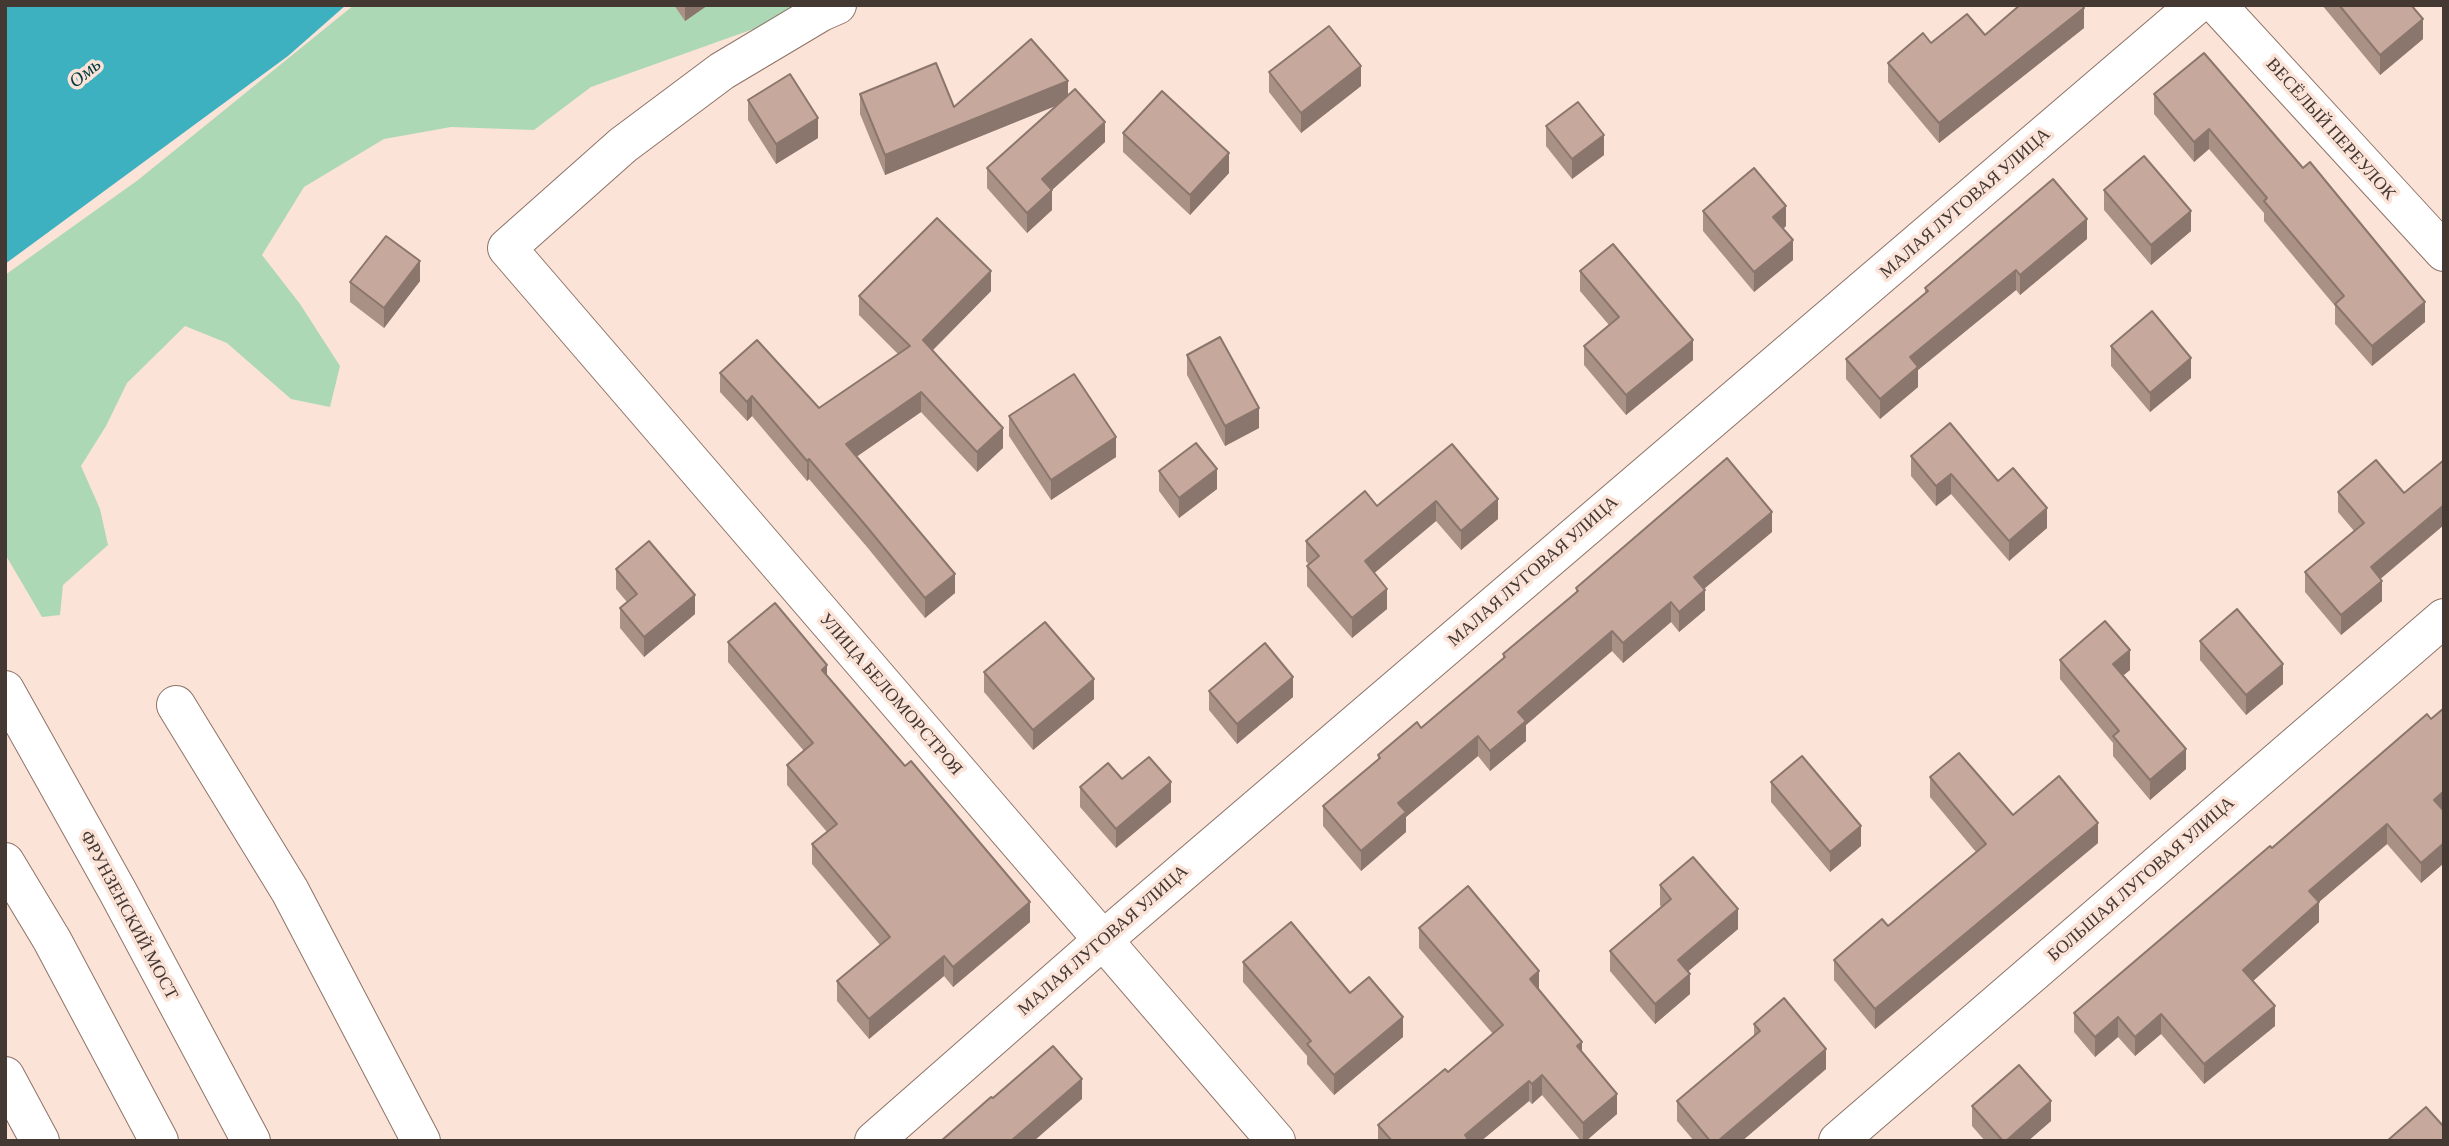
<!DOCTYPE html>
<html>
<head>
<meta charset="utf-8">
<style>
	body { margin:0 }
	#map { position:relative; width:2449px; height:1146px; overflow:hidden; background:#fbe3d8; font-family:"Crimson Pro",serif }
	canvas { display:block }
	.frame { position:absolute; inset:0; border:7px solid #443833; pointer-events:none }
</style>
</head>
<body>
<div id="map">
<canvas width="2449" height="1146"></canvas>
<div class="frame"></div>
</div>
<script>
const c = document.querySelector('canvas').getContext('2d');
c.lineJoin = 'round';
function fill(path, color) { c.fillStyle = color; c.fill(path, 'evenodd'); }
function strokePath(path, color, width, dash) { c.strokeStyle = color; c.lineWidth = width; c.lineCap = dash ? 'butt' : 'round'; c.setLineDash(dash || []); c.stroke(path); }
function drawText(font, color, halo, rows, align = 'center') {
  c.font = font + ' "Crimson Pro",serif'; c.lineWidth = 7; c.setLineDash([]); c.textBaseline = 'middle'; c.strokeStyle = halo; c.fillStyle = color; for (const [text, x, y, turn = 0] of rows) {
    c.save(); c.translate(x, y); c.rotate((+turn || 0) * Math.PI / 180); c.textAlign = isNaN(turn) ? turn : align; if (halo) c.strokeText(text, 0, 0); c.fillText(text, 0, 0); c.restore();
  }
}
fill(new Path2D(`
	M354,5H799L773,22L591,87L534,130L451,127L384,139L304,187L262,255L300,304L340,366L330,407L291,399L227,343L185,326L127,383L106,426L81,466L100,509L108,545L63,585L60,615L42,617L5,554V275L138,180Z`), '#acd8b5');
fill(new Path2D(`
	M5,5H346L288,56L5,264Z`), '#3db1bf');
const minor = new Path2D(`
	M837,5L821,12L722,71L623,145L507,248L1276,1141
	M2217,5L2444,252
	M176,705L290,891L421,1141
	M5,1076L40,1141
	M874,1141L1103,940L2196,5
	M1838,1141L2444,618`);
const major = new Path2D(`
	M5,690L118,892L251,1141
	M5,862L52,940L159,1141`);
strokePath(minor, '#8e7367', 40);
strokePath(major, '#8e7367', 40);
strokePath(minor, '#fff', 38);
strokePath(major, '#fff', 38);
fill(new Path2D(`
	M674,5H708L685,21Z
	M2322,5H2411L2423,39L2380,75Z
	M2084,28L1939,143L1888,82V63L1931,43L1985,35Z
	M2204,53L2425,322L2372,366L2335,324V306L2264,221V213L2209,149L2194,162L2154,114V94Z
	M1269,72L1361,86L1301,133L1269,92Z
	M860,94L954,107L1068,95L1105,142L1052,190V210L1027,233L987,188V168L1057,105L885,175L860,114Z
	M748,100L818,138L776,164L748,120Z
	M1546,126L1604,155L1572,179L1546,146Z
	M1123,133L1229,173L1190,215L1123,152Z
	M2104,190L2191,231L2151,265L2104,210Z
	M1703,211L1786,226L1783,229L1793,260L1754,292L1703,231Z
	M2087,239L2020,295L2016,290L1918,370V387L1880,419L1846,379V359L1925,293V288Z
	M1580,271L1693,360L1626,415L1584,365V346L1609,325L1580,291Z
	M420,281L384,328L350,302V282Z
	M991,291L932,351L1003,448L977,472L921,412L856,457L955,593L925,618L867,547L809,479L807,481L752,416L747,421L720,392V373L819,408L898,354L859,315V296Z
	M2111,346L2191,378L2150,412L2111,366Z
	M1187,355L1259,428L1225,446L1187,375Z
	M1009,416L1116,457L1051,500L1009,436Z
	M1452,444L1498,519L1461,550L1436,521L1374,573L1387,609L1352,638L1307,586V566L1309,565L1306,561V541L1377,506Z
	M1911,456L1998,481L2047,528L2009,561L1951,494L1936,506L1911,476Z
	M2376,460L2382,601L2341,635L2305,592V572L2354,531L2338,512V492Z
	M1159,471L1217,489L1179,518L1159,491Z
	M1772,532L1704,589L1705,610L1679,632L1671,622L1623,663L1612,651L1526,725V741L1490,771L1478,756L1406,817V832L1361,871L1323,826V806L1378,760V755L1421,728L1503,659V654L1576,592V588Z
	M616,569L695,614L644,657L620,628V608L627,602L616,589Z
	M2200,641L2283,684L2246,715L2200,660Z
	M728,642L827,676L1030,922L953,987L944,976L869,1039L837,1001V981L880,945L812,864V844L827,832L787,785V765L804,751L728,662Z
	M2060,660L2130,670L2123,675L2186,769L2150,800L2113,756V743L2060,679Z
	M984,672L1094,699L1033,750L984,692Z
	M1209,691L1293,697L1237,744L1209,710Z
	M2444,708V863L2421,883L2387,844L2319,902V922L2253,981L2275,1026L2204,1084L2161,1034L2135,1056L2118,1037L2095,1057L2074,1032V1013L2272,848Z
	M1930,777L2013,815L2098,843L1875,1029L1834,980V960L1888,926L1976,852L1930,797Z
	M1122,779L1171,802L1116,848L1080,807V787Z
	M1771,782L1861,846L1830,872L1771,802Z
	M1660,885L1738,929L1687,972L1690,994L1655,1024L1610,971V951L1661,907L1660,905Z
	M1419,928L1539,990L1582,1053L1617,1114L1586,1141H1581L1542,1095L1532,1104L1529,1101L1481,1141H1378V1125L1448,1072L1493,1034L1419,948Z
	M1243,962L1350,993L1403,1037L1334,1095L1307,1064V1056L1243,982Z
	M1754,1024L1826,1069L1742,1141H1694L1677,1121V1101L1754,1036Z
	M1972,1106L2051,1121L2028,1141H1985L1972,1126Z`), '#aa9186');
fill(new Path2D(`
	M685,5H708L685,21Z
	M2084,8V28L1939,143V123Z
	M2423,19V39L2380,75V55Z
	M1361,66V86L1301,133V113Z
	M1068,81V101L885,175V155Z
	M818,118V138L776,164V144Z
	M1105,122V142L1042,199V179Z
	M2209,129V149L2194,162V142Z
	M1604,135V155L1572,179V159Z
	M1229,153V173L1190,215V195Z
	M1052,190V210L1027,233V213Z
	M1786,206V226L1773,237V217Z
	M2191,211V231L2151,265V245Z
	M2087,219V239L2020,295V275Z
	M1793,240V260L1754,292V272Z
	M420,261V281L384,328V308Z
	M2016,270V290L1918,370V387L1880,419V399L1910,357Z
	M991,271V291L923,360V340Z
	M2425,302V322L2372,366V346Z
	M1693,340V360L1626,415V395Z
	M2191,358V378L2150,412V393Z
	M921,392V412L846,464V444Z
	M752,396V416L747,421V402Z
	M1259,408V428L1225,446V426Z
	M1003,428V448L977,472V452Z
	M1116,437V457L1051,500V480Z
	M809,459V479L807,481V461Z
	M1217,469V489L1179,518V498Z
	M1951,474V494L1936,506V486Z
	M1498,499V519L1461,550V531Z
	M1436,501V521L1365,581V561Z
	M2444,505V525L2371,587V567Z
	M2047,508V528L2009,561V541Z
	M1772,512V532L1694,597V577Z
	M955,574V593L925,618V598Z
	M2382,581V601L2341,635V615Z
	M1387,589V609L1352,638V618Z
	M1705,590V610L1679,632V612Z
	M695,595V614L644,657V637Z
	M1671,602V622L1623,663V643Z
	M1612,631V651L1526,725V741L1490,771V751L1518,712Z
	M2130,650V670L2113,684V664Z
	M2283,664V684L2246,715V695Z
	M827,665V685L822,670Z
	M1293,677V697L1237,744V724Z
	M1094,679V699L1033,750V730Z
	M1478,736V756L1406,817V832L1361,871V851L1398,803Z
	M2186,749V769L2150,800V780Z
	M1171,782V802L1116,848V829Z
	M2444,791V811L2434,800Z
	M2098,823V843L1875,1029V1009Z
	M2387,824V844L2319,902V922L2243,990V970L2309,891Z
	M1861,826V846L1830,872V852Z
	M2444,843V863L2421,883V863Z
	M1030,902V922L953,987V967Z
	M1738,909V929L1678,980V960Z
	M944,956V976L869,1039V1019Z
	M1539,971V991L1530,979Z
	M1690,974V994L1655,1024V1004Z
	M2275,1006V1026L2204,1084V1064Z
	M2161,1014V1034L2135,1056V1037Z
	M1403,1017V1037L1334,1095V1075Z
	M2118,1017V1037L2095,1057V1037Z
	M1582,1042V1062L1577,1046Z
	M1826,1049V1069L1742,1141H1718Z
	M1542,1075V1095L1532,1104V1084Z
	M1082,1079V1099L1034,1141H1011Z
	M1529,1081V1101L1481,1141H1465V1135Z
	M1617,1094V1114L1586,1141H1583V1123Z
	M2051,1101V1121L2028,1141H2006Z`), '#8b766d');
const building = new Path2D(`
	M2020,5H2082L2084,8L1939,123L1888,63L1923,33L1931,43L1967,14L1985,35Z
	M2339,5H2411L2423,19L2380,55Z
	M1329,26L1361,66L1301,113L1269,72Z
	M1031,39L1068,81L885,155L860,94L936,63L954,107Z
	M2204,53L2303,168L2310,162L2425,302L2372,346L2335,304L2344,296L2264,201L2267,198L2209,129L2194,142L2154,94Z
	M790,74L818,118L776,144L748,100Z
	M1075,89L1105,122L1042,179L1052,190L1027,213L987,168Z
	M1162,91L1229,153L1190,195L1123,133Z
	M1578,102L1604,135L1572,159L1546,126Z
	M2144,156L2191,211L2151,245L2104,190Z
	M1754,168L1786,206L1773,217L1793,240L1754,272L1703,211Z
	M2053,179L2087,219L2020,275L2016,270L1910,357L1918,367L1880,399L1846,359L1928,291L1925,288Z
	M937,218L991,271L923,340L1003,428L977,452L921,392L846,444L955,574L925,598L867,527L809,459L807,461L752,396L747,402L720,373L757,340L819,408L910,346L859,296Z
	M386,236L420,261L384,308L350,282Z
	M1613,244L1693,340L1626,395L1584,346L1619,317L1580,271Z
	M2152,311L2191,358L2150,393L2111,346Z
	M1220,337L1259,408L1225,426L1187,355Z
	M1074,374L1116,437L1051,480L1009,416Z
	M1950,423L1998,481L2013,468L2047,508L2009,541L1951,474L1936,486L1911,456Z
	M1196,443L1217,469L1179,498L1159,471Z
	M1452,444L1498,499L1461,531L1436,501L1365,561L1387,589L1352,618L1307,566L1319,556L1306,541L1365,491L1377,506Z
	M1727,458L1772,512L1694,577L1705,590L1679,612L1671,602L1623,643L1612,631L1518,712L1526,721L1490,751L1478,736L1398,803L1406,812L1361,851L1323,806L1380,758L1378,755L1417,722L1421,728L1505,657L1503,654L1578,591L1576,588Z
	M2376,460L2404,493L2444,460V505L2371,567L2382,581L2341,615L2305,572L2364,523L2338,492Z
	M649,541L695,595L644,637L620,608L637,594L616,569Z
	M775,603L827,665L822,670L905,766L911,761L1030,902L953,967L944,956L869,1019L837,981L890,937L812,844L837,824L787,765L813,743L728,642Z
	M2237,609L2283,664L2246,695L2200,641Z
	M2105,621L2130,650L2113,664L2186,749L2150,780L2113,736L2119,731L2060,660Z
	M1045,622L1094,679L1033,730L984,672Z
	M1265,643L1293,677L1237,724L1209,691Z
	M2444,708V791L2434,800L2444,811V843L2421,863L2387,824L2309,891L2319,902L2243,970L2275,1006L2204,1064L2161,1014L2135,1037L2118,1017L2095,1037L2074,1013L2270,846L2272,848L2427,714L2431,719Z
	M1959,753L2013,815L2059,776L2098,823L1875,1009L1834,960L1882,919L1888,926L1986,844L1930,777Z
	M1802,756L1861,826L1830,852L1771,782Z
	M1149,757L1171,782L1116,829L1080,787L1108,763L1122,779Z
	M1693,857L1738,909L1678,960L1690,974L1655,1004L1610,951L1671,899L1660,885Z
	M1468,886L1539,971L1530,979L1582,1042L1577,1046L1617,1094L1583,1123L1542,1075L1532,1084L1529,1081L1465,1135L1469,1141H1392L1378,1125L1445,1069L1448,1072L1503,1025L1419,928Z
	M1291,922L1350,993L1369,977L1403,1017L1334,1075L1307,1044L1311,1041L1243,962Z
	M1784,998L1826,1049L1718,1141H1710L1677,1101L1760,1031L1754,1024Z
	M1053,1046L1082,1079L1011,1141H941L991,1097L993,1098Z
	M2019,1065L2051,1101L2006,1141H2003L1972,1106Z
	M2426,1107L2444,1127V1141H2387Z`);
fill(building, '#c6a99c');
strokePath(building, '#8b766d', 2);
drawText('18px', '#443833', '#fbe3d8', [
	["ВЕСЁЛЫЙ ПЕРЕУЛОК",2331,129,48],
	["МАЛАЯ ЛУГОВАЯ УЛИЦА",1965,203,-41],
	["МАЛАЯ ЛУГОВАЯ УЛИЦА",1533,571,-41],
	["УЛИЦА БЕЛОМОРСТРОЯ",891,694,49],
	["БОЛЬШАЯ ЛУГОВАЯ УЛИЦА",2141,879,-41],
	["ФРУНЗЕНСКИЙ МОСТ",129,915,62],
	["МАЛАЯ ЛУГОВАЯ УЛИЦА",1103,940,-41]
]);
drawText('italic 19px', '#01383e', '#fbe3d8', [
	["Омь",85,73,-40]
]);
</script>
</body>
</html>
